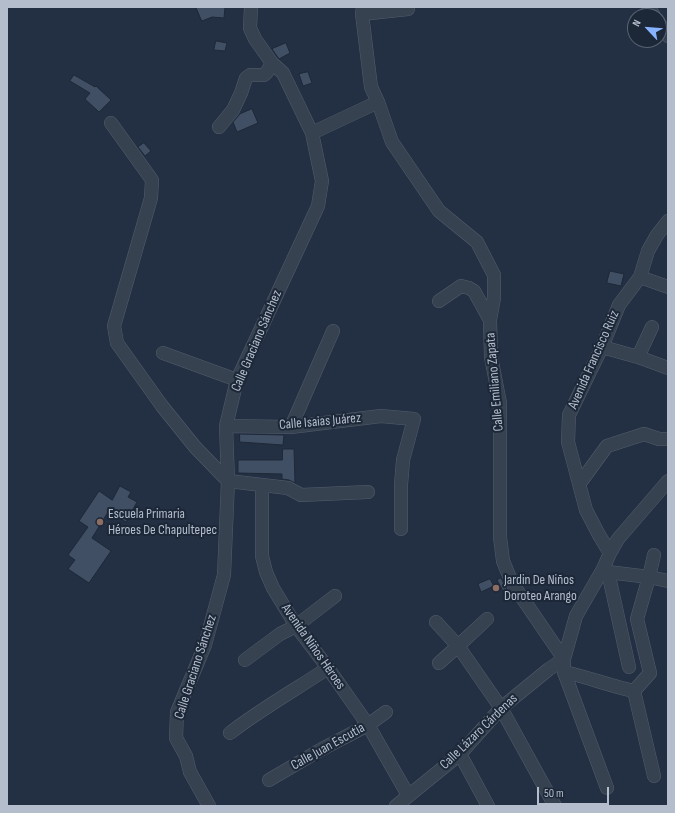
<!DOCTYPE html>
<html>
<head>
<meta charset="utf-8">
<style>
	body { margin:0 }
	#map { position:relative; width:675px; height:813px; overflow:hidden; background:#232f42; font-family:"Sofia Sans Condensed",sans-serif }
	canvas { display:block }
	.frame { position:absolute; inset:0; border:8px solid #b4bdcc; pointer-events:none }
	.north { position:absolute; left:627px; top:8px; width:40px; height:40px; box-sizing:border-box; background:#1c2737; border:1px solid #596373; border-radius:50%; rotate:296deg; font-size:11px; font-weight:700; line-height:16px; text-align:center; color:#b4bdcc }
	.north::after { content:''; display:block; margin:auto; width:14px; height:18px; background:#86b2ff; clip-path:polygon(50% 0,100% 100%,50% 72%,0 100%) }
	.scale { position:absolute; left:537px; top:787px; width:72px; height:18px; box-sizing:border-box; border:2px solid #b4bdcc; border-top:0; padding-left:5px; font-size:12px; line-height:14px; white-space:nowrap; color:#b4bdcc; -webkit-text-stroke:3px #1c2737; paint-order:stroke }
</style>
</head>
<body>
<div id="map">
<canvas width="675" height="813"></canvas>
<div class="frame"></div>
<div class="north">N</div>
<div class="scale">50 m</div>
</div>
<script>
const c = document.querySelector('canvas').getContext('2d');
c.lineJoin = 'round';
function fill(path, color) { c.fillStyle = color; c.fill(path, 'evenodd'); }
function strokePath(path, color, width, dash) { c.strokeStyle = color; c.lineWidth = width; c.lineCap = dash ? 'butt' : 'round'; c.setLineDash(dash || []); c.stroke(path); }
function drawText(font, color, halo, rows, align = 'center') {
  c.font = font + ' "Sofia Sans Condensed",sans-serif'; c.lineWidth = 4; c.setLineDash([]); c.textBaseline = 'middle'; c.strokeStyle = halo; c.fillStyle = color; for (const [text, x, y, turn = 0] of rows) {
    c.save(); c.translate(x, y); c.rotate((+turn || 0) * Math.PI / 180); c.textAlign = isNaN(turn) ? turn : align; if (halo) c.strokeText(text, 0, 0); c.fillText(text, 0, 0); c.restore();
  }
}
const building = new Path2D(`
	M196,7H225L224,18L212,17L202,21Z
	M216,41L227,43L225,51L214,50Z
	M286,43L290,53L279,59L272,49Z
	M308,72L312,83L303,86L299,74Z
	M74,75L95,87L96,86L111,100L99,112L85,99L90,93L70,81Z
	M252,109L258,123L237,132L233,122L240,114Z
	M144,143L151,151L145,156L138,147Z
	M610,271L624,274L621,286L607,283Z
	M240,434L284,435L283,445L240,442Z
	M283,449H294L295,483L289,480L282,479V474L238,473V460H282Z
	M120,486L131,492L128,497L137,502L126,522L108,512L92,538L111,551L89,583L68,569L75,560L68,555L88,527L79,521L99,491L112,500Z
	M501,578L508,591L504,593L497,580Z
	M490,579L494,586L481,592L478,584Z`);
fill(building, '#414f64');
strokePath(building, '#1e2939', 1);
const minor = new Path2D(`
	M363,7L362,14L371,87L378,102L392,142L439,211L477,242L494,275V298L490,320L491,357L500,403V537L503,561L512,583L564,659V672C588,677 610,686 634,691L650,673L637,619L649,577L654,555
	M648,7L654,16
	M362,14L408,9
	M659,23L668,36
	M111,123L152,180L151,198L114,326L117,343L162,406L195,447L228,481L288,488L301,495L368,492
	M219,127L233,110L241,93L246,78L250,75H264L267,72L272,63
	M312,133L378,102
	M640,277L668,287
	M439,301L461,286L469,288L474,291L490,320
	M602,347L638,357L668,368
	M163,353L237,380
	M638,357L652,327
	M226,426L291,427L381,416L414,419L403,460L401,485V529
	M291,427L333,331
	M580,483L607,446L644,434L659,439H668
	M262,485V556L266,572L273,588L296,626L328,668L368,725L408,795
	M610,553L599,535L586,510L568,442L569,415L602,347L619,305L640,277L648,251L657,235L668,221
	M603,569L608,572L649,577L668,581
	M608,572L629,667
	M436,622L458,646L501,708L555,806
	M245,660L280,634L296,626L335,596
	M439,663L458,646L487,619
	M564,672L607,788
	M634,691L654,776
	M230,733C261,709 295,690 328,668
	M460,754L488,806
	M269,780L322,749L368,725L386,712
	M209,806L190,772L186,756L176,738L177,712L205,645L224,575L228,481L226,426L237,380L318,206L322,181L312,133L283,73L272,63L255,39L250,28L251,7
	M396,806L460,754L501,708L549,669L564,659L576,616L603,569L610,553L618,539L668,481`);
strokePath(minor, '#525d6c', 14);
strokePath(minor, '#374251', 13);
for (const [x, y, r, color] of [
	[100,522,4,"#8d6e63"],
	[496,588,4,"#8d6e63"]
]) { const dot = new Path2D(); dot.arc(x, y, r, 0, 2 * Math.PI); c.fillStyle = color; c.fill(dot); strokePath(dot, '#1c2737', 1.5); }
drawText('14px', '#b4bdcc', '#1c2737', [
	["Calle Graciano Sánchez",257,341,-67],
	["Avenida Francisco Ruiz",594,360,-66],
	["Calle Emiliano Zapata",495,382,-95],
	["Calle Isaias Juárez",320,422,-5],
	["Avenida Niños Héroes",313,647,55],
	["Calle Graciano Sánchez",196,667,-72],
	["Calle Lázaro Cárdenas",479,732,-44],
	["Calle Juan Escutia",328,747,-29]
]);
drawText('14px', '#b4bdcc', '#1c2737', [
	["Escuela Primaria",108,514],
	["Héroes De Chapultepec",108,530],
	["Jardin De Niños",504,580],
	["Doroteo Arango",504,596]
], 'left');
</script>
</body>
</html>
